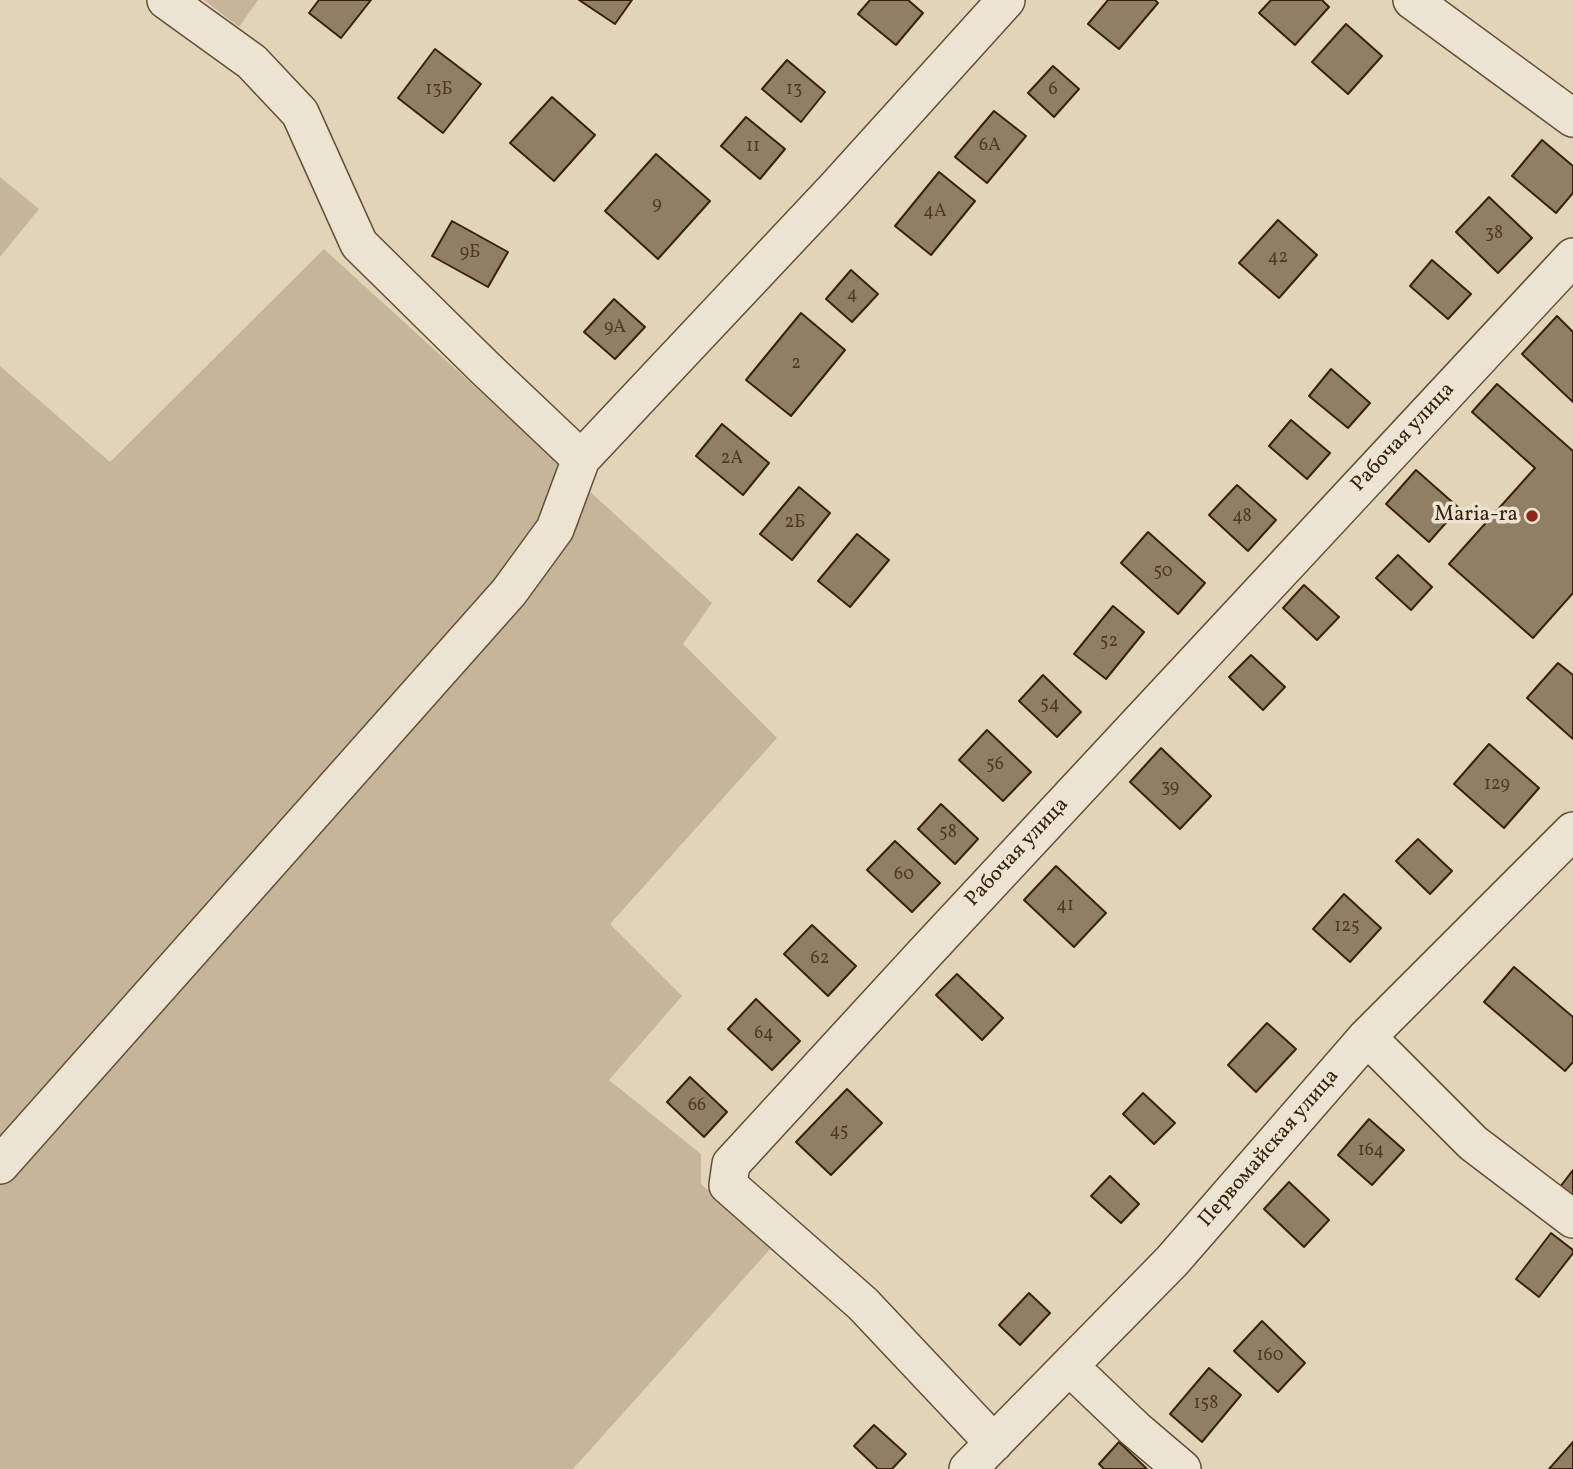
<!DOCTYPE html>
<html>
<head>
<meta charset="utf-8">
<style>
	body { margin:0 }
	canvas { display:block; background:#e2d4b9 }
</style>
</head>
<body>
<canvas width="1573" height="1469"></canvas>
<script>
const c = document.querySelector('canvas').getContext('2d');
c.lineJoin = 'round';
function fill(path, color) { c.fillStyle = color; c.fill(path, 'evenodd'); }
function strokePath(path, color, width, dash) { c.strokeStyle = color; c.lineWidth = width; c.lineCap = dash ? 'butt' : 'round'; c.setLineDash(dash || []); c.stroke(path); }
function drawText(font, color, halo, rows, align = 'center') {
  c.font = font + ' Vollkorn,serif'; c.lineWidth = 7; c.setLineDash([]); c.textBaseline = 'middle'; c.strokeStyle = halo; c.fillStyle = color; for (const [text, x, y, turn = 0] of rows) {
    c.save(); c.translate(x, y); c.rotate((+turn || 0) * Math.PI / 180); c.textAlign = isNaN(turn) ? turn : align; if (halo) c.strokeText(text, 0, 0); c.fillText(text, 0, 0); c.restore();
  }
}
fill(new Path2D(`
	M204,0H258L239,27Z
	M0,177L39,209L0,257Z
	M324,249L712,603L683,644L777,738L610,924L682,996L609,1080L701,1154V1184L772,1247L573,1469H0V366L110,462Z`), '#c5b69b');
const building = new Path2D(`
	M319,0H371L341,38L309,13Z
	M579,0H632L615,24Z
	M870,0H908L923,13L896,45L858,14Z
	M1108,0H1155L1158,3L1119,49L1088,24Z
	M1271,0H1322L1329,7L1295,45L1259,13Z
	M1346,24L1382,56L1348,94L1312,62Z
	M435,49L481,84L443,133L398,98Z
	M787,60L825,92L801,122L762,89Z
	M1053,66L1079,89L1054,117L1028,93Z
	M552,97L595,135L554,181L510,143Z
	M994,111L1026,136L987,183L955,157Z
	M746,117L785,149L760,179L721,146Z
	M1542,140L1573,166V193L1556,213L1512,176Z
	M656,154L710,201L658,259L605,211Z
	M939,172L975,201L931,255L895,226Z
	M1489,197L1532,238L1498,273L1456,232Z
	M1278,220L1317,255L1279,298L1239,263Z
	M452,221L508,252L488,287L432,256Z
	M1432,260L1471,294L1448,319L1410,286Z
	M851,270L878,294L852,322L826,299Z
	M614,299L645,327L615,359L584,332Z
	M801,313L845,350L791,416L746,380Z
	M1557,316L1573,332V402L1522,354Z
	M1331,369L1370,403L1348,428L1309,396Z
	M1497,384L1573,451V593L1533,638L1449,564L1535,468L1472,412Z
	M1291,420L1330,453L1307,479L1269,446Z
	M722,424L769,463L743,495L696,456Z
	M1416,470L1459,508L1429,542L1386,504Z
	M1237,485L1276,520L1248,551L1209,515Z
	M799,487L830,513L792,560L760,534Z
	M1148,532L1205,583L1178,614L1121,563Z
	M857,534L889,560L850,607L818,581Z
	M1398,555L1432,587L1411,610L1376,578Z
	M1304,585L1339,617L1317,640L1283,608Z
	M1113,606L1144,632L1106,679L1074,654Z
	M1251,655L1285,687L1263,710L1229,677Z
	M1558,663L1573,675V739L1527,698Z
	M1043,675L1081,712L1057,737L1019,701Z
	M987,730L1031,772L1003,801L959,760Z
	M1489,744L1539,788L1504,828L1454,784Z
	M1161,748L1211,796L1180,829L1130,782Z
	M941,804L978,839L955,864L918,829Z
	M1418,839L1452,871L1430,894L1396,861Z
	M895,841L940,883L912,912L867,870Z
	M1056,866L1106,913L1074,947L1024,900Z
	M1344,894L1381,928L1350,962L1313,929Z
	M812,925L856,966L828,996L784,954Z
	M1514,967L1573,1017V1062L1565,1071L1484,1002Z
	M957,974L1003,1018L982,1040L936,995Z
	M756,999L800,1041L772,1070L728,1029Z
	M1267,1023L1296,1049L1256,1092L1228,1065Z
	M690,1077L727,1112L704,1137L667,1102Z
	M847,1089L882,1123L831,1175L796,1142Z
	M1143,1093L1175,1123L1154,1144L1123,1114Z
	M1369,1119L1404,1150L1372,1185L1338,1155Z
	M1573,1170V1198L1560,1187Z
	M1110,1176L1139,1204L1121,1223L1091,1196Z
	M1289,1182L1329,1220L1304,1247L1264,1209Z
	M1551,1233L1573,1250V1253L1539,1297L1516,1279Z
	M1029,1293L1050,1313L1020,1345L999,1325Z
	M1262,1321L1305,1363L1278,1392L1234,1351Z
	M1209,1368L1241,1395L1202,1442L1170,1414Z
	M874,1425L906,1454L892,1469H878L854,1446Z
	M1119,1442L1147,1469H1104L1099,1464Z
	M1573,1442V1469H1549Z`);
fill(building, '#907f65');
strokePath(building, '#382309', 2);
const minor = new Path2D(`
	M166,0L252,62L300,113L359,244L486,369L581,459L835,189L1006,0
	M1412,0L1573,118
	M1367,1037L1473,1143L1573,1219
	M0,1165L509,592L555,529L581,459
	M1069,1366L1135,1429L1182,1469
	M994,1443L863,1304L728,1185L731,1164L924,954L1573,257
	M968,1469L1172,1261L1367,1037L1573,831`);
strokePath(minor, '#624f35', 40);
strokePath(minor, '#ece3d2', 37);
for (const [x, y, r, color] of [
	[1532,516,7,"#8f2418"]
]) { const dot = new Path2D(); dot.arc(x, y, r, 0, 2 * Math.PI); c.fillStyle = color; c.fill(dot); strokePath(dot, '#ece3d2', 2.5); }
drawText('18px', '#4e3a20', null, [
	["13Б",439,91],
	["13",794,91],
	["6",1053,91],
	["6А",990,147],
	["11",753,148],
	["9",657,206],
	["4А",935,213],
	["38",1494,235],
	["9Б",470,254],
	["42",1278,259],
	["4",852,296],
	["9А",615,329],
	["2",796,365],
	["2А",732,460],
	["48",1242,518],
	["2Б",795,524],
	["50",1163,573],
	["52",1109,643],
	["54",1050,706],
	["56",995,766],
	["129",1497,786],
	["39",1170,789],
	["58",948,834],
	["60",904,876],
	["41",1065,907],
	["125",1347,928],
	["62",820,960],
	["64",764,1035],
	["66",697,1107],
	["45",839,1133],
	["164",1371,1152],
	["160",1270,1357],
	["158",1206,1405]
]);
drawText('21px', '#382309', '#ece3d2', [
	["Рабочая улица",1404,438,-47],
	["Рабочая улица",1018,853,-47],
	["Первомайская улица",1270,1149,-49]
]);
drawText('21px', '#382309', '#ece3d2', [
	["Maria-ra",1518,516]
], 'right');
</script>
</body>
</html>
